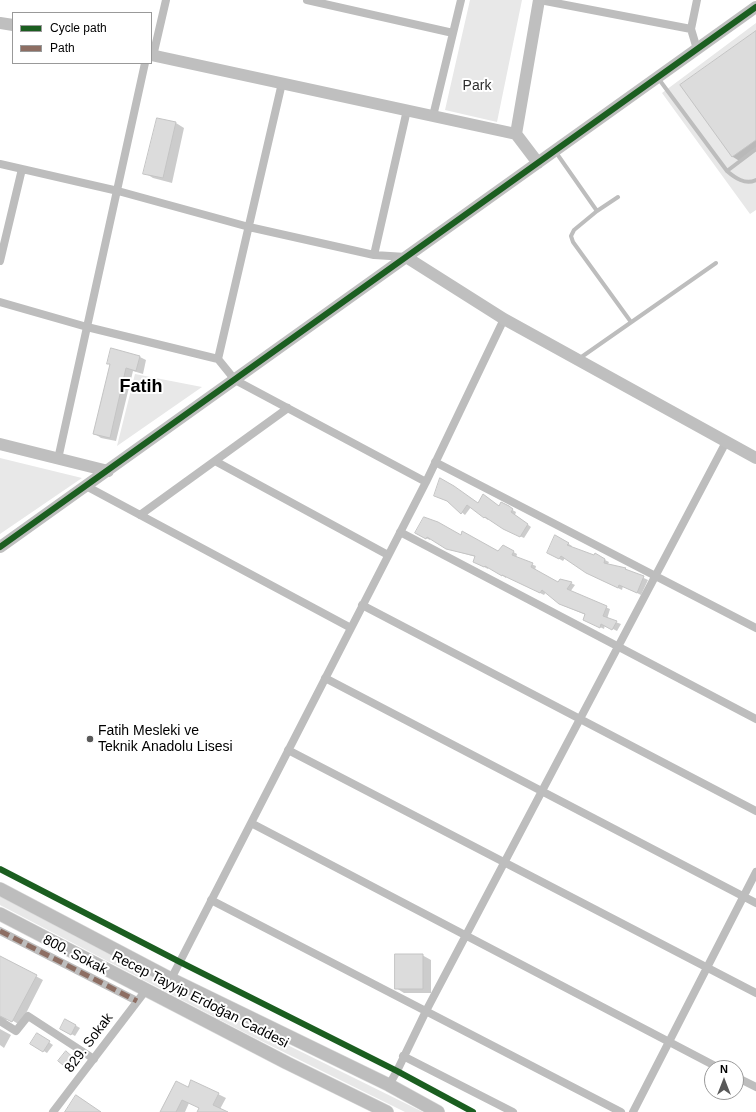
<!DOCTYPE html>
<html>
<head>
<meta charset="utf-8">
<style>
	body { margin:0 }
	#map { position:relative; width:756px; height:1112px; overflow:hidden; background:#fff; font-family:Arial,sans-serif }
	canvas { display:block }
	.legend { position:absolute; left:12px; top:12px; width:140px; height:52px; box-sizing:border-box; background:#fff; border:1px solid #999; margin:0; padding:5px 7px; list-style:none; font-size:12px; color:#000 }
	.legend li { display:flex; align-items:center; gap:8px; height:20px }
	.legend b { width:20px; border:1px solid #999 }
	.north { position:absolute; left:704px; top:1060px; width:40px; height:40px; box-sizing:border-box; background:#fff; border:1px solid #999; border-radius:50%; rotate:0deg; font-size:11px; font-weight:700; line-height:16px; text-align:center; color:#000 }
	.north::after { content:''; display:block; margin:auto; width:14px; height:18px; background:#595959; clip-path:polygon(50% 0,100% 100%,50% 72%,0 100%) }
</style>
</head>
<body>
<div id="map">
<canvas width="756" height="1112"></canvas>
<ul class="legend">
<li><b style="height:5px;background:#1b5e20"></b>Cycle path</li>
<li><b style="height:5px;background:#8d6e63"></b>Path</li>
</ul>
<div class="north">N</div>
</div>
<script>
const c = document.querySelector('canvas').getContext('2d');
c.lineJoin = 'round';
function fill(path, color) { c.fillStyle = color; c.fill(path, 'evenodd'); }
function strokePath(path, color, width, dash) { c.strokeStyle = color; c.lineWidth = width; c.lineCap = dash ? 'butt' : 'round'; c.setLineDash(dash || []); c.stroke(path); }
function drawText(font, color, halo, rows, align = 'center') {
  c.font = font + ' Arial,sans-serif'; c.lineWidth = 4; c.setLineDash([]); c.textBaseline = 'middle'; c.strokeStyle = halo; c.fillStyle = color; for (const [text, x, y, turn = 0] of rows) {
    c.save(); c.translate(x, y); c.rotate((+turn || 0) * Math.PI / 180); c.textAlign = isNaN(turn) ? turn : align; if (halo) c.strokeText(text, 0, 0); c.fillText(text, 0, 0); c.restore();
  }
}
fill(new Path2D(`
	M470,0H522L497,122L445,110Z
	M756,23V210L750,214L662,93Z
	M135,374L202,387L117,446Z
	M0,458L82,478L0,534Z
	M0,895L253,1028L423,1112H405L249,1035L0,905Z`), '#e8e8e8');
fill(new Path2D(`
	M756,33V151L741,162L733,157L682,85Z
	M157,119L176,123L184,128L172,183L153,178L145,173Z
	M140,357L146,360L143,374L133,371L116,441L101,438L95,434L111,364L109,363Z
	M435,496L479,504L500,507L502,504L516,512L515,515L531,527L524,538L509,531L489,518L488,520L485,518L471,507L465,515L449,502Z
	M420,535L462,536L498,552L503,546L517,554L516,558L536,566L535,570L558,584L571,583L575,585L570,592L610,609L607,619L621,624L617,631L605,625L604,629L584,619L586,615L564,606L546,592L544,595L506,576V578L489,567L488,569L478,564L476,557L451,550L431,538L430,540Z
	M556,536L572,546L571,548L594,557L595,555L609,562L608,564L625,569L648,580L641,595L623,586L622,590L591,575L565,558L563,561L549,553Z
	M422,955L431,960V993H404L396,988Z
	M0,957L43,980L20,1025L10,1019L5,1020L0,1017Z
	M66,1020L80,1028L75,1036L61,1028Z
	M0,1029L11,1035L4,1048L0,1045Z
	M37,1034L53,1045L47,1053L31,1043Z
	M70,1055L80,1063L73,1071L69,1069Z
	M189,1088L218,1094L226,1098L220,1109L226,1112H198L200,1108L189,1103L185,1112H162Z`), '#0003');
const building = new Path2D(`
	M756,31V140L732,157L680,85Z
	M157,118L176,122L163,178L143,174Z
	M111,348L140,356L136,371L126,368L110,438L93,434L110,364H107Z
	M440,478L454,486L478,503L483,494L499,506L501,502L509,506L513,509L511,512L528,524L520,537L503,529L485,517L484,518L467,505L461,514L447,501L434,496Z
	M424,517L438,522L461,535L462,531L498,551L503,545L514,551L512,555L533,563L531,567L558,582L560,579L572,582L567,589L607,606L603,616L617,621L612,630L601,624L600,628L583,620L585,614L559,604L542,590L540,593L502,575V576L485,566L484,567L473,562L475,556L446,549L427,537L426,539L415,533Z
	M555,535L569,543L567,545L594,555L595,553L605,559L604,563L626,568L625,569L644,576L637,593L619,585L618,588L586,573L561,556L559,559L547,553Z
	M395,954H423V989H395Z
	M0,956L37,975L12,1022L0,1016Z
	M65,1019L76,1025L71,1035L60,1029Z
	M37,1033L50,1041L43,1052L30,1044Z
	M66,1051L76,1060L69,1070L58,1061Z
	M191,1080L219,1093L213,1105L228,1112H197L199,1108L182,1100L176,1112H160L176,1081L188,1087Z
	M76,1095L101,1112H65Z`);
fill(building, '#dcdcdc');
strokePath(building, '#c4c4c4', 1);
const primary = new Path2D(`
	M0,889L171,979L389,1085L438,1112
	M0,914L287,1063L387,1112`);
strokePath(primary, '#dbdbdb', 14);
strokePath(new Path2D(`
	M658,78L727,171C735,178 745,185 756,180
	M555,151L597,211
	M727,171L756,149
	M618,197L597,211L574,230L571,236L573,242L631,322
	M580,358L716,263`), '#bdbdbd', 4);
strokePath(new Path2D(`
	M307,0L453,33
	M540,0L691,29
	M697,49L691,29L697,0
	M153,56L166,0
	M282,83L218,359L235,380L426,482
	M433,116L461,0
	M0,164L118,191L249,227L374,255L406,257
	M374,255L407,110
	M0,261L22,169
	M0,302L87,327L218,359
	M58,459L145,63
	M215,461L388,555
	M435,462L756,628
	M86,486L351,628
	M140,515L288,408
	M400,532L756,719
	M362,605L756,811
	M325,678L756,903
	M288,750L756,993
	M251,823L719,1068
	M211,900L621,1112
	M0,931L137,1001
	M171,979L426,482L504,319
	M0,1021L16,1031L28,1016L94,1059
	M403,1056L513,1112
	M736,1077L756,1087
	M389,1085L397,1071L426,1011L726,442
	M53,1112L146,990
	M633,1112L756,872`), '#bdbdbd', 8);
strokePath(new Path2D(`
	M0,23L13,25
	M151,55L516,134
	M538,163L516,134L539,0
	M406,257L504,319L756,458
	M0,444L108,471
	M0,547L756,7`), '#bfbfbf', 12);
strokePath(primary, '#bdbdbd', 13);
strokePath(new Path2D(`
	M0,931L137,1001`), '#8d6e63', 5, [10, 5]);
strokePath(new Path2D(`
	M0,547L756,7
	M0,869L180,962L397,1071L473,1112`), '#1b5e20', 6);
for (const [x, y, r, color] of [
	[90,739,4,"#595959"]
]) { const dot = new Path2D(); dot.arc(x, y, r, 0, 2 * Math.PI); c.fillStyle = color; c.fill(dot); strokePath(dot, '#fff', 1.5); }
drawText('14px', '#2d2d2d', '#fff', [
	["Park",477,86]
]);
drawText('14px', '#000', '#fff', [
	["Fatih Mesleki ve",98,731],
	["Teknik Anadolu Lisesi",98,747]
], 'left');
drawText('14px', '#000', '#fff', [
	["800. Sokak",75,955,27],
	["Recep Tayyip Erdoğan Caddesi",200,1000,27],
	["829. Sokak",89,1043,-53]
]);
drawText('bold 18px', '#000', '#fff', [
	["Fatih",141,387]
]);
</script>
</body>
</html>
